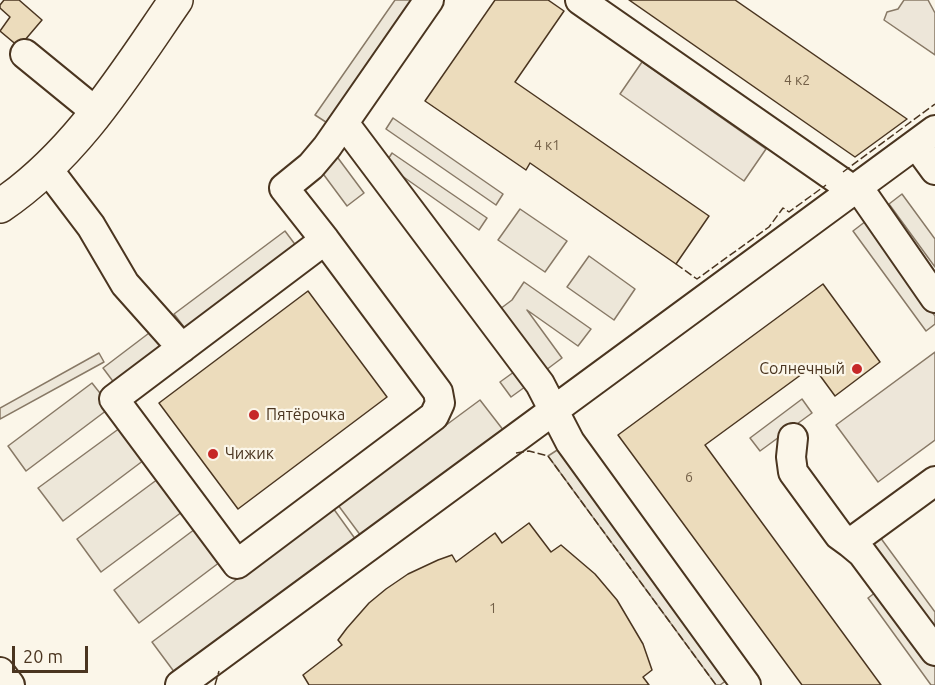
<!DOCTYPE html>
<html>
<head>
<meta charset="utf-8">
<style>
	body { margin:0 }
	#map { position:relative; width:935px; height:685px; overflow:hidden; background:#fbf6e9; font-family:Ubuntu,sans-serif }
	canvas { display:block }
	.scale { position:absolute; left:12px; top:646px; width:76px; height:27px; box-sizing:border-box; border:3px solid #4a3520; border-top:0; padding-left:8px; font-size:18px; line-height:21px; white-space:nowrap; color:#4a3520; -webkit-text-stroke:4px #fbf6e9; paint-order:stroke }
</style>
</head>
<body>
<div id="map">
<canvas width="935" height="685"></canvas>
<div class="scale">20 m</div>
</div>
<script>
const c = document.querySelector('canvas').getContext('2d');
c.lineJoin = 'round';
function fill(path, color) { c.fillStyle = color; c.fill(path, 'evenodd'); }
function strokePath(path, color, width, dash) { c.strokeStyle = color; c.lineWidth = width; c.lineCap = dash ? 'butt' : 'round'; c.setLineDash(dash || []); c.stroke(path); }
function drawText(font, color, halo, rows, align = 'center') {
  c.font = font + ' Ubuntu,sans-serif'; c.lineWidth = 4.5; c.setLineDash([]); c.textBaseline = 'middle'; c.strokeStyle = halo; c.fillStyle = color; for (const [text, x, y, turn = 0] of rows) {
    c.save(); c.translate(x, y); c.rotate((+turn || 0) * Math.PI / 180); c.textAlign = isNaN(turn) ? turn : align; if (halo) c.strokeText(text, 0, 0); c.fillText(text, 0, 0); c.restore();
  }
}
const green = new Path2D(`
	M904,0H928L935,13V55L884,20L887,12L898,9Z
	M642,62L766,149L744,181L620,94Z
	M935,352V440L878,482L836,425Z`);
fill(green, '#ede6d9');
strokePath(green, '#887966', 1.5);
const parking = new Path2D(`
	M395,0H420L332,126L315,115Z
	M393,118L503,194L496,205L386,129Z
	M392,153L487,218L479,230L385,164Z
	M335,154L364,193L347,206L318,167Z
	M902,194L935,239V267L889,204Z
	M520,209L567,241L545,272L498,240Z
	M866,221L935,316V324L926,331L853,231Z
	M285,231L297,247L187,331L174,314Z
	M589,256L635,289L614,320L567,287Z
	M524,282L591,329L578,346L527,310L562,358L546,370L500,309L512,300Z
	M157,327L169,344L115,384L103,368Z
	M99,353L104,362L0,419V408Z
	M518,369L529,384L511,397L500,382Z
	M92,383L111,407L26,471L8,446Z
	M802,399L812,413L760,451L750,438Z
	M480,400L504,431L361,536L338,505Z
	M124,425L148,457L63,521L38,488Z
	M565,445L734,675L720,685H716L548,456Z
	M162,476L186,509L101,572L77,539Z
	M333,508L356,540L175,673L152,642Z
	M199,526L224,559L139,623L114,590Z
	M877,533L935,612V638L864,542Z
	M880,589L935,664V685H931L868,598Z`);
fill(parking, '#ede7d9');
strokePath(parking, '#887966', 1.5);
const building = new Path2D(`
	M4,0H19L42,20L19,47L0,31L10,17L0,8V5Z
	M495,0H548L564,11L515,82L709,216L676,264L530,163L526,170L425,101Z
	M629,0H735L907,119L855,157Z
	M823,284L880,362L835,396L813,366L705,445L881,685H802L618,435Z
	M308,291L387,397L238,509L159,403Z
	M529,523L551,552L561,545L595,574L617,600L643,644L652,670L643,677L649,685H309L303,675L342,645L338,640L347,628L369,603L386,589L408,574L438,560L452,555L456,562L495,533L502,543Z`);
fill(building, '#ecdcbc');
strokePath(building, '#4a3520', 1.5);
const minor = new Path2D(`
	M580,0L853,190
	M25,54L96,112
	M344,123L540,384L570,442L746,685
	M916,144L935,170
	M47,168L91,226L125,284L182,348
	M858,187L935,298
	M325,240L438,392L440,403L434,416L237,564L114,399Z
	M325,240L284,188L311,166L327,147L429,0
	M793,438L791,457L793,472L839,535L850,543
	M935,481L850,543L862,553L935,651
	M0,672L10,685
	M180,685L935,130`);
const major = new Path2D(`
	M0,206C76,155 125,74 176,0`);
strokePath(minor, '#4a3520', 32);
strokePath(major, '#4a3520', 36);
strokePath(minor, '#fbf6e9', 28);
strokePath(major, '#fbf6e9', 33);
strokePath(new Path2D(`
	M843,172L935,104
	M676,264L697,279L769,227L783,208L789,212L826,185
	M516,453L529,451L548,456L716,685
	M215,685L219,671`), '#4a3520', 1.5, [8, 3]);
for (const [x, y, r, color] of [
	[857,369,6,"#c62828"],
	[254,415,6,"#c62828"],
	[213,454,6,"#c62828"]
]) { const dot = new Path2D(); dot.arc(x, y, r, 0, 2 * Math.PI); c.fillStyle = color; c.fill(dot); strokePath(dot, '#fbf6e9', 2); }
drawText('14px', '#725f47', null, [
	["4 к2",797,80],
	["4 к1",547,145],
	["6",689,477],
	["1",493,608]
]);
drawText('16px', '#4a3520', '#fbf6e9', [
	["Солнечный",845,369,"right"],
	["Пятёрочка",266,415],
	["Чижик",225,454]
], 'left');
</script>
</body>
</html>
